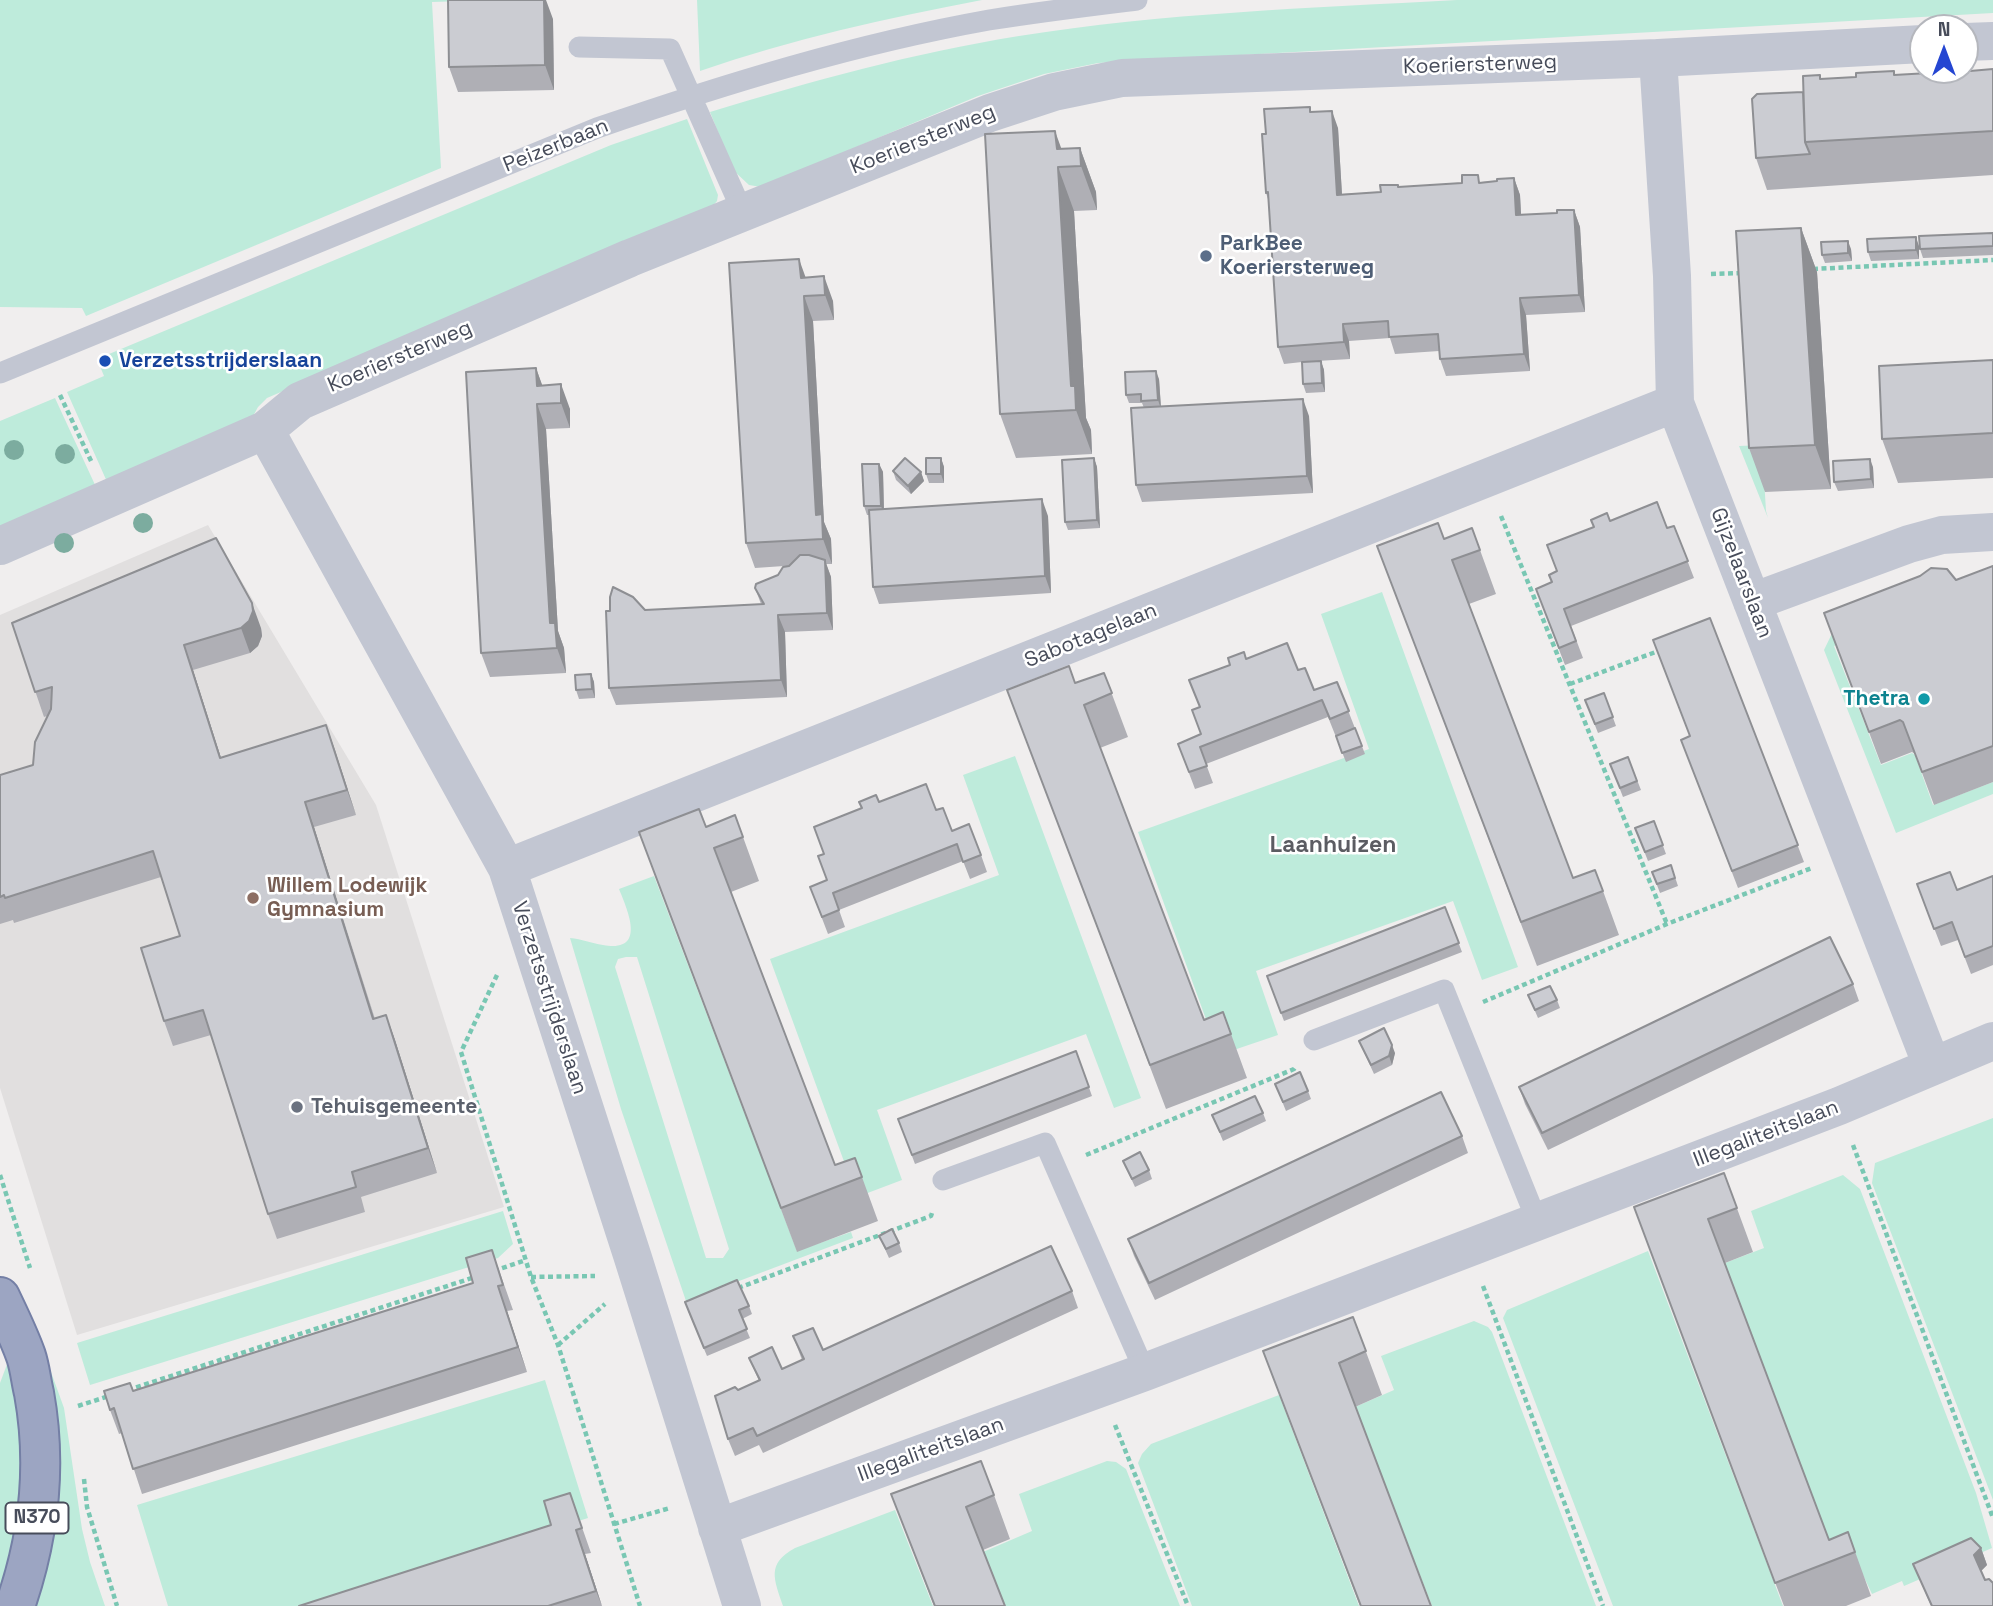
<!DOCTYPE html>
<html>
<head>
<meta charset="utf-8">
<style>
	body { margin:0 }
	#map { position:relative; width:1993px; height:1606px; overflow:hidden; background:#f0eeee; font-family:"Space Grotesk",sans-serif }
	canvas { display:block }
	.north { position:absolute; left:1909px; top:14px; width:70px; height:70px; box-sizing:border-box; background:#fff; border:2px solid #b5b7bd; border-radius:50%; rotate:0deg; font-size:19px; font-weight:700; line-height:28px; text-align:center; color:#474c5a }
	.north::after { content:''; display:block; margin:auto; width:24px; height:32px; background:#2546d2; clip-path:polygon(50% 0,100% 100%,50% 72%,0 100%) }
</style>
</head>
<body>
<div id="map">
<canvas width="1993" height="1606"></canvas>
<div class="north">N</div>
</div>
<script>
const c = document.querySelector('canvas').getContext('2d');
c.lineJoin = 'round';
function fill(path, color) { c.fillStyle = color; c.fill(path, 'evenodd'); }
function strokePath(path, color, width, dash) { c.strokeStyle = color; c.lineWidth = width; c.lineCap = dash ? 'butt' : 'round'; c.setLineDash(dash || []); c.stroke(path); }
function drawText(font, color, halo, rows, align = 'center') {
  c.font = font + ' "Space Grotesk",sans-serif'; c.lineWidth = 5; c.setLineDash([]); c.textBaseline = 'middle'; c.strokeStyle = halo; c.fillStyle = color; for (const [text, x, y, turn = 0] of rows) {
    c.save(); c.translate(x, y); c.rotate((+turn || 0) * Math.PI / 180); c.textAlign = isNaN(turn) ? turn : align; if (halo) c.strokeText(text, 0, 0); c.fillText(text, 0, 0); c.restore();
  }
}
fill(new Path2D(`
	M208,525L376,805L504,1207L77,1335L0,1088V615Z`), '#e1dfdf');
fill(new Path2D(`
	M0,0H494L432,2L441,168L86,316L82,308L0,307Z
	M697,0H982C887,18 792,39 700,71Z
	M1457,0H1993V13L1098,63L1044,74L978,96L761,187L749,185L733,170L710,112C812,81 913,53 1019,36C1163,13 1310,8 1457,0Z
	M687,119L718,195L717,201L712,207L267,398L258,407L252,418L108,484L67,392L104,376L97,359L611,145Z
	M55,398L96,487L0,531V421Z
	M1762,445L1766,511L1768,518L1739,446Z
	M1382,592L1518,967L1482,980L1453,901L1256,971L1278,1035L1219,1055L1138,832L1369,749L1321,614Z
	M1930,607L1834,646L1881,765L1912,753L1915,755L1933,805L1993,782V794L1896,833L1824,650L1841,615Z
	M1015,756L1141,1098L1114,1108L1086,1034L877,1110L902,1180L857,1197L770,959L999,875L963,775Z
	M654,876L797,1251L851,1232L853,1238L686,1301L621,1109L570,938C582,939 591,943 603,945C647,953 628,911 619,889ZM626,957H637L729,1249L723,1258H706L615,967L618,959Z
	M1993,1118V1500L1872,1183L1875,1163Z
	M1843,1175L1860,1189L1976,1493L1992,1548L1904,1586L1902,1581L1872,1594L1863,1575L1845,1582L1725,1263L1764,1248L1751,1211Z
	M503,1211L513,1244L498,1258L90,1385L77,1343Z
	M1648,1251L1783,1606H1613L1503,1318L1507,1310Z
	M1474,1321L1488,1327L1492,1332L1596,1606H1432L1355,1407L1394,1390L1381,1356Z
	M9,1359L20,1418L22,1462L15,1548L0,1606V1383Z
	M51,1372L64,1408L82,1529L90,1562L105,1606H30L44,1374Z
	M545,1380L588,1518L303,1606H168L137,1505Z
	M1279,1395L1359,1606H1192L1138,1463L1142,1454L1151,1444Z
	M1107,1461L1116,1462L1126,1469L1180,1606H1004L983,1552L1032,1531L1019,1494Z
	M895,1510L933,1606H783C774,1579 766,1564 795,1548Z`), '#beebdb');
const trunk = new Path2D(`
	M0,1297C9,1316 19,1336 26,1356C30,1368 31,1381 34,1393C47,1465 39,1537 15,1606`);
strokePath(trunk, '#747fa5', 42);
strokePath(new Path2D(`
	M1813,269L1993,260
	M1711,274L1741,273
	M60,395L92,463
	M1501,516L1667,924
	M1570,684L1661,650
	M497,975L461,1052L531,1277L558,1345L640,1606
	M1483,1002L1667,924L1812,868
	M1853,1145L1993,1518
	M1086,1155L1294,1069L1296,1066
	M0,1175L30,1268
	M494,1271L526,1260
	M531,1277L595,1276
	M1483,1286L1603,1606
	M738,1288L931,1216L933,1210
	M558,1345L605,1304
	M128,1390L475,1277
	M78,1406L109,1396
	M1115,1425L1188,1606
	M84,1479L87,1507L117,1606
	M614,1524L670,1508`), '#79c7b3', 4.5, [5, 3.5]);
strokePath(new Path2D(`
	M579,47L670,49L743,213
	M0,373L597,128C725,84 855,44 989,20C1038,12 1088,6 1137,0
	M1314,1040L1444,990L1537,1221
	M943,1180L1045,1143L1145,1372`), '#c2c6d2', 21);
strokePath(new Path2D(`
	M1965,42L1993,41
	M1658,58L1672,276L1675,403L1932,1066
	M265,430L507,868L633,1258L742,1606
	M0,546L265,430L300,401L630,258L990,113L1054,92L1122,78L1658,58L1923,44
	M1752,602L1909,544L1942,535L1993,532
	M507,868L1675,403
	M717,1528L1145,1372L1839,1106L1993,1041`), '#c2c6d2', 38);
strokePath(trunk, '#9ca5c2', 38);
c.fillStyle = '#7cac9f';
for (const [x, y] of [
	[14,450],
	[65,454],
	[143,523],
	[64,543]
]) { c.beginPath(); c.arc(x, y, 10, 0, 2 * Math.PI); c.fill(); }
fill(new Path2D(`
	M553,19L554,90L458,92L449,67Z
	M1970,67L1971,71L1993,69V175L1767,190L1756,158L1803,92L1822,79L1856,77L1894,71L1895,75L1929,73Z
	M1312,112L1338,128L1342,194L1381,192L1398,185L1399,187L1481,182L1497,181L1514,178L1520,195L1521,215L1557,213L1574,210L1580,227L1585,312L1526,315L1530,371L1446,376L1440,359L1439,351L1395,354L1390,338L1349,341L1350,359L1317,361H1321L1324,370L1325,392L1306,393L1303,384L1302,362L1284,364L1278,347L1269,202L1266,193V134Z
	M1080,148L1096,192L1097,210L1074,211L1086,418L1091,430L1092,454L1016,458L1000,414L1062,149Z
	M1801,228L1817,272L1831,489L1765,492L1749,448Z
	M1993,233V255L1923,258L1920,249Z
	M1919,246V259L1871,261L1868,252Z
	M1851,249L1852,261L1825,263L1822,255Z
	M806,277L833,301L834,320L813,321L824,522L831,539L832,564H826L831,577L833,630L785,632L787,697L616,705L609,688L645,610L761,604L755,588L778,575L784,566L755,568L746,543Z
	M1993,360V478L1898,483L1882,439Z
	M536,368L542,385L570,409V428L546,429L558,631L564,648L566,673L490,677L481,653Z
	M1159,379L1161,407L1309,416L1313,493L1142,502L1136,485L1144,408L1142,403H1129L1126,395Z
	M941,458L944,467V483H929L926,474Z
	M1094,458L1097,467L1100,528L1068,530L1065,522Z
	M879,464L883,472L884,509L1048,516L1051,593L879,604L873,587L869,515H867L864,506Z
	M1873,467L1874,488L1838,491L1834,482Z
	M893,471L921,472L924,481L911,494L896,480Z
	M1610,521L1667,528L1674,526L1694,578L1571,626L1583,658L1565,665L1542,606L1557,571Z
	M1444,539L1480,550L1496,594L1469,604L1573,878L1603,891L1619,935L1537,966L1377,546Z
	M1993,566V782L1934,805L1915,754L1912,752L1881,764L1824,613L1956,580Z
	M1710,618L1804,862L1738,888L1681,740L1689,737Z
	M12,623L261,628L262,636L258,646L250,653L193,670L221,758L326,725L356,815L314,827L375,1019L386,1015L395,1040L437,1173L361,1197L365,1212L277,1239L268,1214L211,1035L173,1046L164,1021L180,936L161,877L14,923L13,920L0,924V775L33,765L47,716L44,717Z
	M1246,659L1298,670L1314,690L1337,682L1365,754L1346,762L1328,717L1206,764L1213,783L1195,789L1178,744L1201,734L1199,708Z
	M1104,673L1128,737L1100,748L1204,1020L1223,1012L1247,1078L1166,1109L1007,690L1075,683Z
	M591,674L594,682L595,698L579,699L576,690Z
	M1604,693L1616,726L1598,733L1585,700Z
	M1628,757L1641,790L1623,797L1610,764Z
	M879,802L936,810L952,831L981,855L987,872L970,879L963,861L839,910L845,927L828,934L810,887L827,880Z
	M735,815L759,881L731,892L835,1165L855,1158L878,1221L797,1252L639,832L706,827Z
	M1654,821L1666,854L1648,861L1635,828Z
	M1671,865L1678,886L1660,893L1652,872Z
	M1993,876V965L1971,974L1958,940L1941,946L1917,884L1957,890Z
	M1445,907L1462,952L1284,1021L1267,976Z
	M1853,984L1859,1001L1548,1150L1525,1104L1519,1087Z
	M1528,995L1557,1000L1560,1008L1538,1018Z
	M1359,1041L1395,1053L1392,1065L1374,1074Z
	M1076,1051L1092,1096L915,1164L898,1119Z
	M1275,1084L1308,1091L1311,1099L1286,1111Z
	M1263,1113L1266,1121L1223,1141L1212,1115Z
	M1462,1136L1468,1153L1155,1300L1134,1256L1128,1239Z
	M1123,1161L1149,1170L1152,1179L1135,1187Z
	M1724,1173L1753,1252L1725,1263L1829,1540L1848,1532L1871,1596L1846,1606H1784L1650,1251Z
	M879,1236L899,1243L902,1252L889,1258Z
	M492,1250L513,1310L507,1311L527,1372L142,1494L122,1433L119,1434L110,1410L133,1391L473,1283Z
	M1072,1291L1078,1308L763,1453L759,1445L735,1456L728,1439L738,1390L759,1381L749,1358L782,1369L802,1360L793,1336L823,1350Z
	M749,1306L752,1314L742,1319L750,1338L707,1356L688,1311Z
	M1353,1317L1382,1395L1355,1407L1431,1606H1360L1263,1351Z
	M570,1493L591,1553L585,1554L602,1606H299L551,1525Z
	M891,1494L994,1495L1010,1539L983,1550L1005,1606H934Z
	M1981,1548L1987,1565L1981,1571L1985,1580L1993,1606H1931L1913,1564Z`), '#afafb5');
fill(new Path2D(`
	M544,0H546L553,19L554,90L545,65Z
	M1332,111L1338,128L1343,212L1337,195Z
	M1055,131L1068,167L1057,149Z
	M1080,148L1096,192L1097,210L1081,166Z
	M1058,167L1074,211L1086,418L1091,430L1092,454L1076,410L1071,386Z
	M1514,178L1520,195L1522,232L1516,215Z
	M1574,210L1580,227L1585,312L1579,295Z
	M1801,228L1817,272L1831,489L1815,445Z
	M1916,237L1919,246V259L1916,250Z
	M1848,241L1851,249L1852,261L1848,253Z
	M799,259L808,284L801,278Z
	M824,276L833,301L834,320L825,295Z
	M804,296L813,321L824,522L831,539L832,564L823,539L816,515Z
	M1520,298L1526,315L1530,371L1524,354Z
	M1343,324L1349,341L1350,359L1344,342Z
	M1321,361L1324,370L1325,392L1322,383Z
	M536,368L545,393L537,386Z
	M1156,371L1159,379L1161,409L1158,400Z
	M561,384L570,409V428L561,403Z
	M1303,399L1309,416L1313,493L1307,476Z
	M537,404L546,429L558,631L564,648L566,673L557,648L550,623Z
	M941,458L944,467V483L941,474Z
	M1094,458L1097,467L1100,528L1097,520Z
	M1870,459L1873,467L1874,488L1871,479Z
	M879,464L883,472L884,514L881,506Z
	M921,472L924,481L911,494L908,486Z
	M1042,499L1048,516L1051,593L1045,576Z
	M825,560L831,577L833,630L827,613Z
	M252,603L261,628L262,636L258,646L250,653L241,628Z
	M778,615L785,632L787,697L781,680Z
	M184,645L193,670L229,783L220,758Z
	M591,674L594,682L595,698L592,689Z
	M326,725L335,750L356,815L347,790Z
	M305,802L314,827L382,1044L373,1019Z
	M386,1015L395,1040L437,1173L428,1148Z
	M1392,1045L1395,1053L1392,1065L1389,1056Z
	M498,1286L507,1311L527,1372L518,1347Z
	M576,1530L585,1554L602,1606L596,1591Z
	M1981,1548L1987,1565L1980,1572L1974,1555Z`), '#8e8f93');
const building = new Path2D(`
	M448,0H544L545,65L449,67Z
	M1965,67H1970V71L1993,69V131L1805,142L1803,76L1820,75V79L1856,77V73L1874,72L1894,71V75L1929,73V70H1965Z
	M1803,92L1805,142L1810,154L1756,158L1752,99L1757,94Z
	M1310,107V112L1332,111L1337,195L1381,192L1380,185H1398V187L1462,183V175H1478L1479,183L1497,181V179L1514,178L1516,215L1557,213V210H1574L1579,295L1520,298L1524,354L1440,359L1438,334L1389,337L1388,321L1343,324L1344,342L1278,347L1268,192L1266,193L1262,134H1266L1264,109Z
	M1055,131L1057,149L1080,148L1081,166L1058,167L1071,386H1075L1076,410L1000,414L985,134Z
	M1801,228L1815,445L1749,448L1736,231Z
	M1993,233V246L1920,249L1919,236Z
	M1916,237V250L1868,252L1867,239Z
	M1848,241V253L1822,255L1821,242Z
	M799,259L801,278L824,276L825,295L804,296L816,515L822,514L823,539L746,543L729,263Z
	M1993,360V433L1882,439L1879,366Z
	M1321,361L1322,383L1303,384L1302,362Z
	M536,368L537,386L561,384V403L537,404L550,623H555L557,648L481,653L466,372Z
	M1156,371L1158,400L1141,401V394L1126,395L1125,372Z
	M1303,399L1307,476L1136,485L1131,408Z
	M905,458L921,472L908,486L893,471Z
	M926,458H941V474H926Z
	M1094,458L1097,520L1065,522L1062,460Z
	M1870,459L1871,479L1834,482L1833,461Z
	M862,464H879L881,506H864Z
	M1042,499L1045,576L873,587L869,510Z
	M1657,502L1667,528L1674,526L1688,561L1564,609L1576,641L1559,648L1536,589L1552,582L1549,575L1557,571L1547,545L1594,527L1591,520L1607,513L1610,521Z
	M1438,523L1444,539L1472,528L1480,550L1452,560L1573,878L1595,870L1603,891L1521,922L1377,546Z
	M216,538L252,603L253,611L249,621L241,628L184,645L220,758L326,725L347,790L305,802L373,1019L386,1015L428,1148L352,1172L356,1187L268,1214L203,1010L164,1021L141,948L180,936L153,851L5,898L4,895L0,897V775L33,765L35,742L51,709L52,687L35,692L12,623Z
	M800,555H809L825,560L827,613L778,615L781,680L609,688L606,611H610V597L613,587L633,597L645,610L764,604L755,588L756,584L778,575L783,567L789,566Z
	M1993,566V746L1922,772L1903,722L1900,720L1869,732L1824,613L1920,576L1931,568L1947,569L1956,580Z
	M1710,618L1798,845L1732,871L1681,740L1690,736L1653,640Z
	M1287,643L1298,670L1305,668L1314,690L1337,682L1349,711L1330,719L1322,700L1200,747L1207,766L1189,772L1178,744L1201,734L1192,710L1200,707L1189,680L1230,665L1228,658L1244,652L1246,659Z
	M1069,666L1075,683L1104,673L1112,693L1084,705L1204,1020L1223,1012L1231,1034L1150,1065L1007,690Z
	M591,674L592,689L576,690L575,675Z
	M1604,693L1613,717L1595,724L1585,700Z
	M1355,728L1362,746L1342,753L1336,736Z
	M1628,757L1637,781L1620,788L1610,764Z
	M926,784L936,810L943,808L952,831L969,824L981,855L963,862L957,844L833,893L839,910L822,917L810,887L827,880L818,856L824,854L814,827L862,808L859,802L876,795L879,802Z
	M699,809L706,827L735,815L743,837L714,848L835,1165L855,1158L862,1177L781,1208L639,832Z
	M1654,821L1663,845L1645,852L1635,828Z
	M1671,865L1675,878L1657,884L1652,872Z
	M1950,872L1957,890L1993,876V946L1965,957L1952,922L1934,929L1917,884Z
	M1445,907L1459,943L1281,1013L1267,976Z
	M1830,937L1853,984L1542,1133L1519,1087Z
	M1550,986L1557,1000L1535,1010L1528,995Z
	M1384,1028L1392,1045L1389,1056L1371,1065L1359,1041Z
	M1076,1051L1089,1087L912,1155L898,1119Z
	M1300,1072L1308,1091L1283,1102L1275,1084Z
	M1441,1092L1462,1136L1149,1283L1128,1239Z
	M1255,1096L1263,1113L1220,1132L1212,1115Z
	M1140,1152L1149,1170L1132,1179L1123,1161Z
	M1724,1173L1737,1208L1708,1219L1829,1540L1848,1532L1855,1552L1775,1583L1634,1207Z
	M892,1229L899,1243L886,1249L879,1236Z
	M1051,1246L1072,1291L757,1436L753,1428L728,1439L715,1396L735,1387L738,1390L760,1380L749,1358L772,1347L782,1369L804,1359L793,1336L813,1328L823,1350Z
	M492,1250L503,1285L498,1286L518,1347L133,1469L114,1408L110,1410L104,1391L130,1383L133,1391L473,1283L466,1258Z
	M737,1280L749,1306L739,1310L747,1329L704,1348L685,1302Z
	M1353,1317L1366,1351L1339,1363L1431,1606H1361L1263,1351Z
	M981,1461L994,1495L966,1507L1005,1606H935L891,1494Z
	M570,1493L582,1528L576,1530L596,1591L548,1606H299L551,1525L544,1501Z
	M1971,1538L1981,1548L1974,1555L1985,1580L1989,1579L1993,1583V1606H1932L1913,1564Z`);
fill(building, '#cbccd2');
strokePath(building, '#8e8f93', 2);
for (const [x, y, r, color] of [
	[1206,256,7,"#5c6f8a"],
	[105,361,7,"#1a4fb4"],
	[1924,699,7,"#0f9aa8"],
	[253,898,7,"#8d6e63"],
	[297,1107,7,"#6b7280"]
]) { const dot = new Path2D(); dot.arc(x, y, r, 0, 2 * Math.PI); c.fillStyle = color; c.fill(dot); strokePath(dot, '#fff', 2.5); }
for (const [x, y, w] of [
	[37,1518,63]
]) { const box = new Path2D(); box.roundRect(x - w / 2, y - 15.5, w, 31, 5); c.fillStyle = '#fff'; c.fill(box); strokePath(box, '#474c5a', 2); }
drawText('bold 19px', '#474c5a', null, [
	["N370",37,1518]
]);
drawText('21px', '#474c5a', '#fff', [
	["Koeriersterweg",1480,65,-2],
	["Koeriersterweg",923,140,-22],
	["Peizerbaan",556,146,-22],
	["Koeriersterweg",400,357,-23],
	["Gijzelaarslaan",1741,573,69],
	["Sabotagelaan",1091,636,-22],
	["Verzetsstrijderslaan",549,998,72],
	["Illegaliteitslaan",1766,1134,-21],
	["Illegaliteitslaan",931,1450,-20]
]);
drawText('bold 21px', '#4e5e75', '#fff', [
	["ParkBee",1220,244],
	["Koeriersterweg",1220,268]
], 'left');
drawText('bold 21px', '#164399', '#fff', [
	["Verzetsstrijderslaan",119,361]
], 'left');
drawText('bold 21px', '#0d838f', '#fff', [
	["Thetra",1910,699]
], 'right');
drawText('bold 21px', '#785e54', '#fff', [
	["Willem Lodewijk",267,886],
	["Gymnasium",267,910]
], 'left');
drawText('bold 21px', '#5b616d', '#fff', [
	["Tehuisgemeente",311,1107]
], 'left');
drawText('bold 23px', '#5b5c62', '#fff', [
	["Laanhuizen",1333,846]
]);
</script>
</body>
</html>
